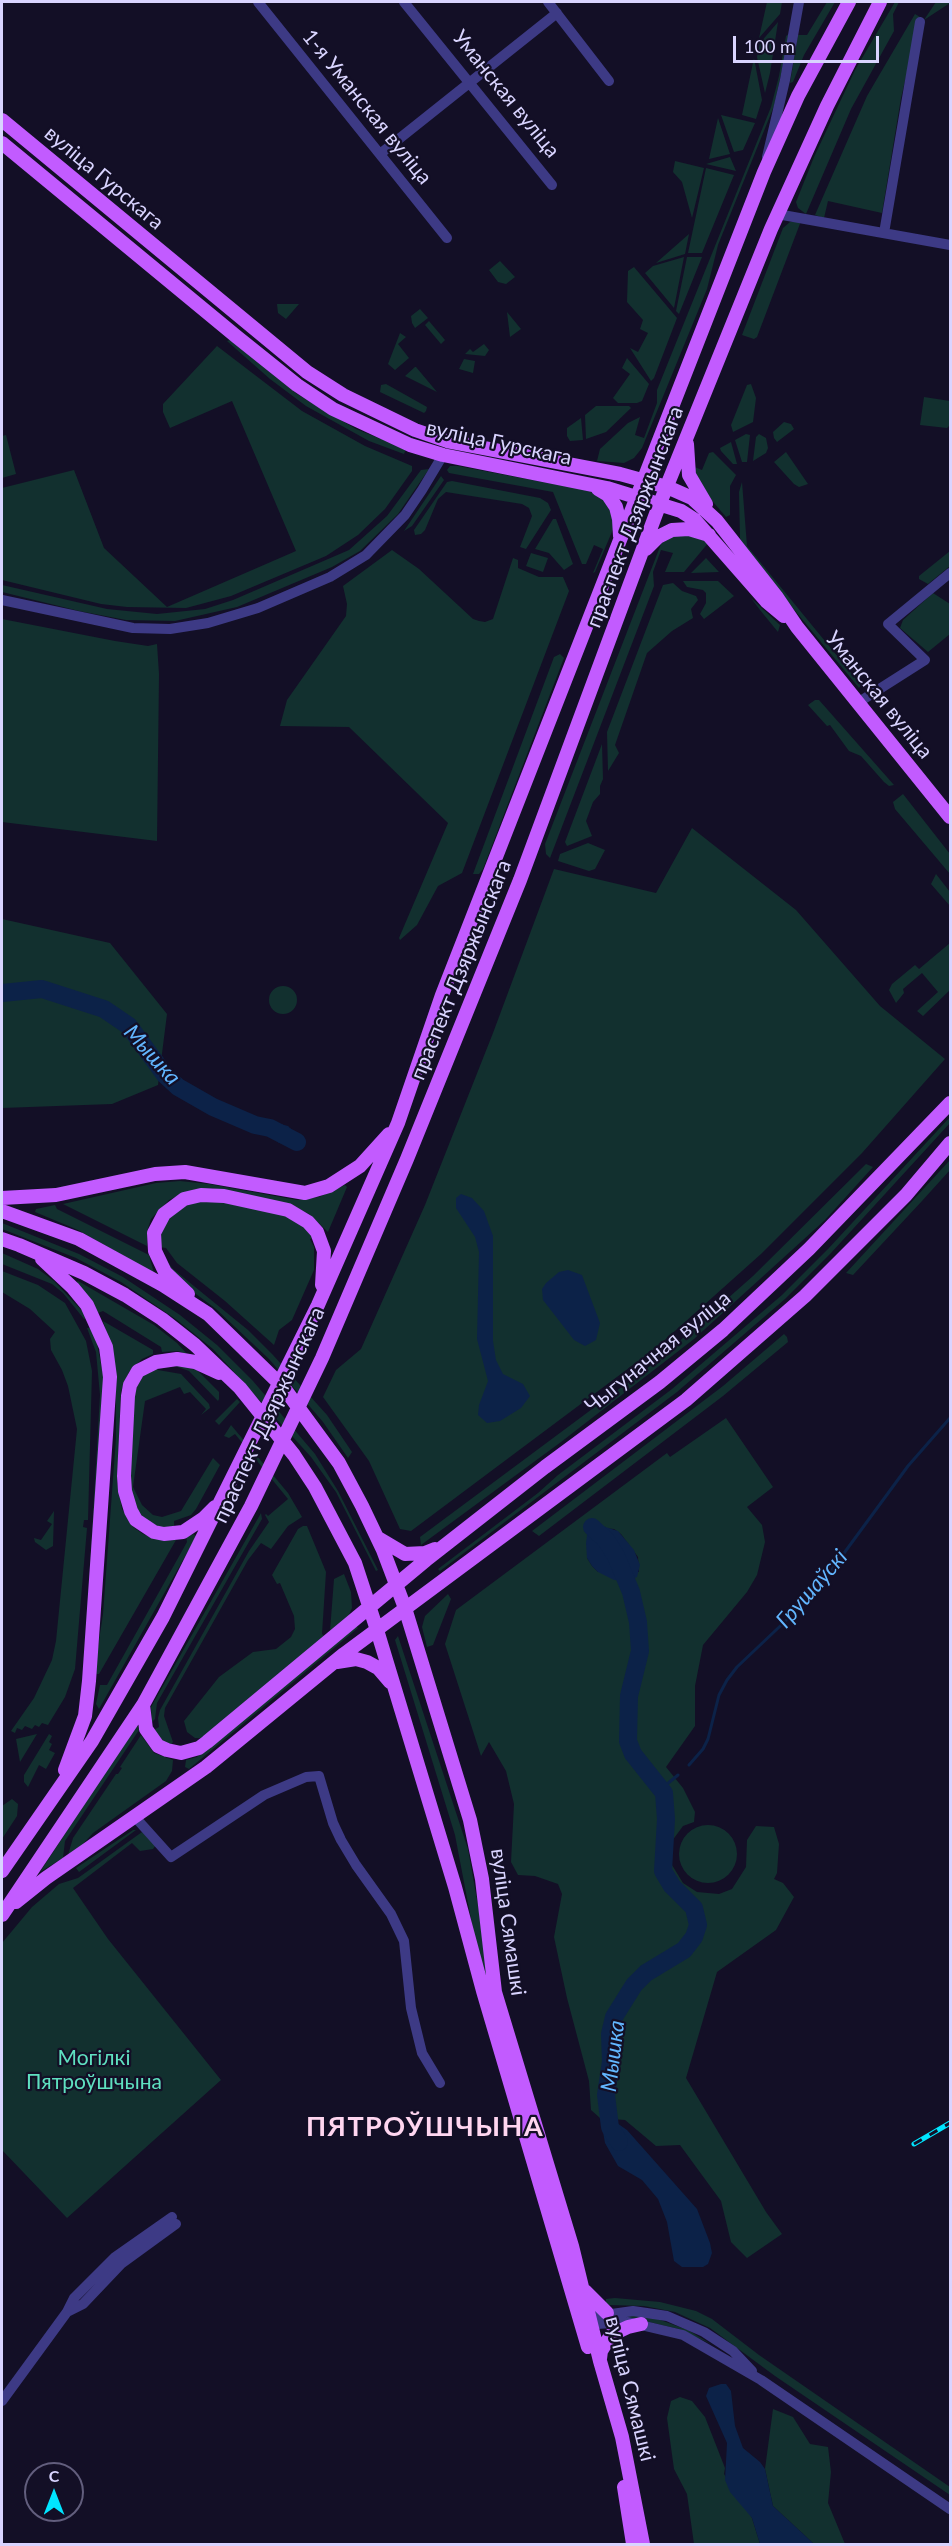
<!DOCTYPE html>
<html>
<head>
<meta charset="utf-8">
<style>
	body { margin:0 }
	#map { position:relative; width:952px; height:2546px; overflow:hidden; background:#130f26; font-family:Lato,sans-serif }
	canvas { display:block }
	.frame { position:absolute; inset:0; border:3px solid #d9d4ff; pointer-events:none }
	.north { position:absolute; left:24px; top:2462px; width:60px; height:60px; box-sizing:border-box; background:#130f26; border:2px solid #625e7d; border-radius:50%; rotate:0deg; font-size:16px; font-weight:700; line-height:24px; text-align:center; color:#d9d4ff }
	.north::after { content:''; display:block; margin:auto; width:21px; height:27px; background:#00e5ff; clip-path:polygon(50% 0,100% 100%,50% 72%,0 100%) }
	.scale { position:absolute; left:733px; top:36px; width:146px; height:27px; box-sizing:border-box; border:3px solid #d9d4ff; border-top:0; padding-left:8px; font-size:18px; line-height:21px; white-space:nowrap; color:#d9d4ff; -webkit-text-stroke:4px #130f26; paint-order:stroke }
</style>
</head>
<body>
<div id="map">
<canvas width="952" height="2546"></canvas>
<div class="frame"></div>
<div class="north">С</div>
<div class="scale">100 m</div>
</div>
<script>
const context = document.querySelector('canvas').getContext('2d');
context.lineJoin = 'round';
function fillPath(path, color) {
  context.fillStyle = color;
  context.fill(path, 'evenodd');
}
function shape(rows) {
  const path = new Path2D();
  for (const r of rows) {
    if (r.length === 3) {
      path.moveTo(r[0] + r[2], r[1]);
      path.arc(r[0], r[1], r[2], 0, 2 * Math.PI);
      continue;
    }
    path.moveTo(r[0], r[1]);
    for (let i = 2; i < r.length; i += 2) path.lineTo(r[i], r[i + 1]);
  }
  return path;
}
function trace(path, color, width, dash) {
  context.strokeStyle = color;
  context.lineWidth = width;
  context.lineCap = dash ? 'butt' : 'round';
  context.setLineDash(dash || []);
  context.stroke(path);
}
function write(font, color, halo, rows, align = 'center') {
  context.font = font + ' Lato,sans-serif';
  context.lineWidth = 4.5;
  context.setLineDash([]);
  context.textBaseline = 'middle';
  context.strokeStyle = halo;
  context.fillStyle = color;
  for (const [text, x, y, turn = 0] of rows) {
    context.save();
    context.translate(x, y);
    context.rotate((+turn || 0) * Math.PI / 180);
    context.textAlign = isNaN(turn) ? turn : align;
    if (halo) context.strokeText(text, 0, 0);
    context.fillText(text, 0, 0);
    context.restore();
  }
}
fillPath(shape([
	[767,2,782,2,780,14,759,38],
	[827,2,835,2,804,55,793,82,790,83,798,35,807,35],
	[895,2,899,2,893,14,894,31,851,109,806,214,798,208,796,202,814,157,855,70],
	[936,2,950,3,924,20],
	[915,14,920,17,901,98,882,213,828,201,824,218,815,215,867,96],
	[778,22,770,73,765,93,757,57,760,43],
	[790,33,774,106,718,245,707,289,642,448,634,458,624,463,597,461,600,449,628,423,640,417,635,435,644,438,657,403,657,390,771,107,779,76,786,36],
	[754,58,762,100,756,119,742,115],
	[721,115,755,123,743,150,734,152],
	[718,118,730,154,709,159],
	[730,157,736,171,706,164],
	[675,161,704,168,692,218,682,182,673,172],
	[706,168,734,175,702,253,688,253],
	[801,221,757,337,754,339,742,335,783,228,790,222],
	[689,234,685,254,656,263],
	[684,257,674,308,645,273,653,266],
	[687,257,702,257,679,314,676,311],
	[500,261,515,277,506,284,498,282,489,270],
	[634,267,677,318,654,378,651,381,630,348,638,352,648,333,640,329,643,320,627,302,628,271],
	[277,304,299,304,286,319,278,313],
	[420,309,428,318,415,328,412,323,411,316],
	[507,312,521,329,510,337],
	[429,321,445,340,441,344,425,325],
	[400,333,406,337,398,344,409,358,395,370,388,364],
	[230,340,297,394,356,429,406,449,404,454,369,441,306,406,270,379,227,341],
	[484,344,489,350,485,356,465,354,470,349,473,352],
	[217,346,302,411,365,446,412,466,412,471,385,509,358,535,326,556,231,596,186,608,127,607,101,604,2,580,2,488,74,470,104,548,167,607,296,551,232,401,170,428,163,412,163,404],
	[627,358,649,384,642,401,637,403,618,403,613,398,630,374,622,368],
	[464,359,475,361,473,373,459,369],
	[415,367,416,367,437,392,405,376],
	[386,384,427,407,426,411,424,413,380,392,381,385],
	[751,384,756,398,753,422,733,432,731,425,747,385],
	[924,397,950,401,950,425,947,428,920,425],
	[596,406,629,406,631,408,606,432,586,439,585,415],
	[581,418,583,440,570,441,567,436,567,428],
	[784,422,791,424,794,429,777,442,774,438,773,432],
	[746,434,750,435,747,462,742,462,735,440],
	[759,434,766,438,768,448,766,453,753,461,756,437],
	[6,435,16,474,2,478,2,436],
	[731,442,737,464,733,464,721,451,720,448],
	[713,452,736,475,730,486,730,515,726,517,696,482,692,466,702,470,709,453],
	[786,452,808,484,799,487,794,484,774,462],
	[450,466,458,466,590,491,609,502,614,527,595,572,593,573,603,549,594,545,586,564,582,564,553,492,449,473,447,470],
	[429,469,398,514,360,551,332,567,237,607,175,621,126,620,79,611,2,592,2,585,107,609,157,614,205,609,233,600,349,550,387,516,421,470],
	[441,476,444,480,412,526,404,531],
	[452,481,540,498,548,503,551,510,526,549,520,547,532,516,529,508,522,504,446,492,438,499,425,530,421,534,415,535,414,530,447,482],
	[742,482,747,546,861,685,859,688,744,549,740,538,739,492],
	[553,519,556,519,573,564,564,570,549,553,535,549],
	[679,532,709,542,684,572,665,572,673,553,661,550,653,572,654,586,550,858,546,854,545,844,661,544,667,537],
	[392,550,419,569,473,619,479,621,485,622,493,619,513,558,518,560,518,568,539,577,563,577,569,591,462,873,438,886,417,925,400,940,399,938,448,823,349,727,280,726,287,700,346,616,347,604,343,586],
	[950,551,950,566,928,584,919,579,919,576],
	[531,553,548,558,543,572,526,566],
	[706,558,719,572,691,573],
	[683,581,718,581,734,596,704,619,700,614,706,603,706,593,703,590,687,587],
	[673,583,682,591,696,596,698,600,691,609,693,618,672,631,647,653,615,745,619,753,608,771,607,732,663,585],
	[933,593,950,604,950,634,928,652,900,628,903,620],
	[751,598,780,625,778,632,760,610],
	[2,619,115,641,148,646,157,644,159,674,157,841,2,822],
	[560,654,564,658,483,869,479,874,473,874,554,657],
	[815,700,819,700,894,785,889,786,884,782,861,756,849,751,830,725,827,726,808,705],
	[602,744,603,779,600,786,600,794,593,802,586,821,592,836,567,846,565,842],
	[903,794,950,854,950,874,895,809,893,802],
	[692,828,796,910,880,1006,945,1059,862,1153,761,1254,657,1347,411,1531,400,1529,369,1461,323,1397,336,1370,361,1349,425,1205,493,1033,554,869,656,893],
	[588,843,605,850,595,869,589,871,558,861,560,854],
	[936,874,950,892,950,906,931,884],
	[2,919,110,943,167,1014,158,1085,112,1104,2,1108],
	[950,943,950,990,923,1016,917,1011,938,992,922,973,903,989,904,993,896,1003,889,990,892,984,915,965,919,969],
	[283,1000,14],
	[950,1117,950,1123,831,1253,785,1299,677,1392,440,1571,438,1569,538,1493,558,1475,672,1389,782,1295,828,1249],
	[950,1160,950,1170,922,1201,853,1275,846,1273],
	[866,1164,873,1167,825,1220,694,1339,561,1442,421,1545,420,1537,658,1360,753,1276],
	[180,1181,209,1184,297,1200,319,1197,345,1185,347,1187,328,1232,309,1214,291,1205,212,1188,186,1192,169,1200,151,1219,147,1231,147,1246,63,1204,156,1183],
	[217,1200,287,1216,307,1227,313,1238,310,1239,314,1247,314,1270,292,1320,279,1330,274,1345,225,1301,177,1263,166,1248,159,1247,161,1227,165,1220,192,1202],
	[55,1205,57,1209,149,1255,154,1273,78,1230,35,1212,36,1209],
	[2,1223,79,1254,123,1277,180,1315,217,1345,253,1381,315,1454,338,1491,378,1570,376,1571,336,1492,311,1457,213,1349,177,1320,121,1282,76,1258,2,1229],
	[2,1253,38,1269,54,1281,88,1317,84,1319,63,1293,52,1284,2,1264],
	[161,1254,173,1269,248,1330,273,1355,327,1415,352,1452,348,1458,323,1422,269,1359,216,1309,176,1279],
	[2,1271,38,1285,65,1303,86,1341,92,1371,88,1520,84,1520,83,1527,87,1528,75,1669,65,1697,48,1725,42,1723,39,1727,35,1725,32,1729,25,1726,22,1730,17,1728,15,1733,11,1731,34,1698,52,1660,56,1641,77,1429,68,1386,62,1370,51,1350,50,1339,55,1332,30,1309,2,1292],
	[78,1281,154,1325,177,1343,188,1355,178,1351,162,1352,161,1347,103,1311,98,1313,94,1304,74,1284],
	[103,1321,153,1350,153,1354,142,1359,129,1372,121,1391,117,1482,122,1509,133,1527,143,1534,153,1538,176,1540,99,1674,94,1674,103,1614,116,1438,116,1382,111,1345],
	[87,1328,91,1328,96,1339,104,1379,84,1672,100,1395,96,1352],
	[784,1334,787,1337,788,1342,723,1396,539,1536,532,1531,723,1386],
	[172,1365,186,1366,198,1371,219,1392,219,1399,218,1401,189,1371],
	[156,1367,158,1370,181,1374,209,1404,210,1408,201,1415,206,1409,190,1392,184,1394,180,1387,145,1401,133,1487,142,1505,153,1515,162,1517,181,1511,213,1458,220,1465,196,1509,191,1515,174,1521,174,1526,167,1528,159,1527,141,1517,129,1493,131,1401,141,1375],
	[237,1399,240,1402,219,1425,215,1421],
	[726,1418,773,1487,747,1507,762,1525,765,1542,757,1575,747,1592,703,1645,695,1686,695,1726,666,1767,683,1788,695,1812,694,1822,683,1826,672,1841,672,1865,683,1883,697,1892,719,1894,732,1889,746,1867,747,1840,756,1826,774,1827,779,1844,777,1873,774,1879,783,1883,794,1897,776,1930,717,1972,686,2078,766,2212,782,2234,747,2258,731,2242,721,2201,680,2145,656,2146,625,2120,600,2118,591,2110,589,2081,567,1998,554,1937,562,1894,558,1884,535,1876,518,1875,511,1862,514,1804,506,1771,489,1742,481,1756,445,1644,456,1610,667,1453,670,1457],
	[596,1524,602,1528,614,1529,621,1534,638,1557,639,1572,598,1572,592,1566,587,1558],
	[231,1425,288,1493,302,1517,288,1526,271,1549,261,1543,248,1560,165,1708,164,1716,173,1742,169,1747,152,1731,159,1727,158,1718,160,1710,249,1551,269,1522,265,1515,266,1514,268,1516,288,1499,235,1434,229,1438,224,1436],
	[54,1511,53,1546,46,1550,35,1542,34,1538,41,1540,52,1524,47,1521],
	[261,1513,262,1519,157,1703,155,1719,152,1722,151,1707],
	[303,1526,307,1526,326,1572,322,1634,325,1637,202,1738,195,1738,187,1732,184,1721,219,1677,253,1652,276,1649,291,1637,295,1629,294,1616,280,1583,277,1584,272,1575,298,1529],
	[194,1534,196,1537,99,1709,96,1704,100,1685,107,1685,187,1542,186,1536],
	[344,1574,351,1592,352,1608,348,1617,330,1631,334,1579],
	[448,1594,451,1599,433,1645,427,1647,422,1627,425,1616],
	[356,1626,358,1628,189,1769,185,1767,186,1760,197,1757],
	[398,1636,468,1849,479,1911,488,1983,487,1984,476,1945,455,1835,395,1640],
	[137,1724,139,1730,65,1841,63,1858,40,1872],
	[37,1734,20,1762,16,1739],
	[49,1734,52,1736,49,1742,52,1744,49,1750,55,1753,46,1769,39,1765,28,1787,24,1782,24,1775],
	[141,1735,154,1753,173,1760,172,1771,166,1781,93,1833,81,1846,68,1855,73,1838,116,1774,118,1774,122,1768,120,1767],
	[12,1799,18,1804,17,1816,2,1839,2,1806],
	[708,1854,29],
	[133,1830,136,1830,79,1872,76,1868],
	[142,1832,156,1845,153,1849,140,1851,132,1843,73,1888,108,1939,221,2080,67,2218,2,2150,2,1943,32,1907,59,1884,78,1878],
	[615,2298,660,2302,696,2311,712,2319,759,2355,950,2487,950,2495,775,2376,710,2328,675,2312,644,2306,609,2305,606,2303,606,2299],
	[622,2315,652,2317,688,2330,711,2344,679,2329,632,2318,622,2317],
	[680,2397,692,2401,705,2417,725,2468,724,2474,752,2518,760,2544,694,2544,687,2494,674,2469,667,2418,671,2401],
	[773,2409,793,2417,810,2444,828,2447,831,2472,828,2503,845,2544,814,2544,773,2506,765,2469]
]), '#12302f');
fillPath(shape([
	[257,1123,276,1123,288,1126,299,1137,296,1145,279,1143,271,1135,257,1130,254,1126],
	[461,1194,472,1198,484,1211,493,1236,493,1341,496,1360,503,1374,523,1384,530,1396,521,1408,500,1421,487,1423,478,1415,479,1405,488,1381,477,1339,479,1252,475,1237,456,1208,456,1198],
	[568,1270,582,1275,600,1323,596,1340,585,1346,574,1340,543,1300,542,1289,546,1283,559,1272],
	[596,1524,618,1531,634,1550,640,1565,637,1577,628,1581,614,1580,598,1572,592,1566,587,1558,586,1543,587,1535],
	[609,2121,614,2121,627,2130,697,2209,710,2243,712,2253,708,2264,703,2267,682,2267,674,2261,667,2222,658,2199,642,2180,618,2166,605,2143,602,2126],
	[721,2384,726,2384,731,2391,735,2426,743,2448,760,2462,765,2469,773,2506,814,2544,760,2544,752,2518,730,2492,725,2480,727,2443,706,2396,709,2388]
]), '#0c2248');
trace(shape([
	[689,1765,703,1749,708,1739,719,1695,727,1680,737,1667,814,1594,908,1466,950,1418],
	[661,1789,678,1775]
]), '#0c2248', 3);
trace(shape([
	[2,993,42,989,104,1009,129,1026,165,1075,178,1087,213,1107,255,1125,270,1128,297,1142],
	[592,1527,606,1540,616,1556,631,1592,638,1622,640,1651,629,1696,628,1741,633,1754,664,1793,666,1819,663,1871,672,1886,694,1908,698,1925,694,1937,684,1950,646,1973,634,1985,614,2017,610,2034,611,2061,606,2095,610,2127,619,2142]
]), '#0c2248', 18);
trace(shape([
	[258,2,447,238],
	[404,2,552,185],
	[548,2,609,81],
	[380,154,557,13],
	[767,157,785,80,799,2],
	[777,214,950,245],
	[884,233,920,22],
	[2,600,133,628,170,629,208,623,258,608,330,577,366,555,405,515,422,490,443,455],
	[859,702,925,660,888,624,950,573],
	[135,1817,171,1857,264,1795,306,1777,319,1776,333,1823,341,1840,356,1865,391,1914,404,1941,411,2008,422,2053,440,2083],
	[67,2312,83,2304,121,2264,176,2224],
	[583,2318,633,2311,667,2316,704,2332,733,2351,752,2371],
	[585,2320,597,2324,628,2322,683,2335,761,2380,950,2509],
	[2,2401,67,2312,74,2298,115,2257,172,2217]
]), '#3d3a85', 10);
trace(shape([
	[2,120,307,372,343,395,415,430,447,441,620,474,667,487,692,498,717,521,776,596,797,627,950,817],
	[2,143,237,337,297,385,333,409,410,445,443,455,607,488,681,511,695,520,766,601,784,616],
	[687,444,689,475,706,504],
	[598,489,608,495,616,507,619,519,620,536],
	[646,549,658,537,672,530,689,529,709,535],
	[2,1198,56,1195,155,1174,185,1172,305,1193,329,1186,360,1166,389,1134],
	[2,1211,79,1239,163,1285,208,1314,284,1388,339,1463,362,1506,383,1550,405,1608,470,1820,482,1879,495,1992,572,2246,600,2361,622,2437,643,2544],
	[2,1239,19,1245,84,1273,125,1295,162,1319,195,1345,240,1388,294,1455,315,1487,355,1563,377,1630,455,1887,483,1991,588,2347],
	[42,1259,73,1288,87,1305,106,1347,110,1377,89,1681,85,1716,65,1770],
	[188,1294,165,1272,155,1251,154,1233,164,1214,184,1199,201,1195,224,1196,288,1210,308,1222,317,1232,324,1251,322,1285],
	[215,1507,204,1518,183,1532,164,1534,154,1532,136,1520,131,1511,125,1491,124,1476,128,1396,130,1385,138,1371,156,1362,177,1359,195,1362,219,1373],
	[378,1538,405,1554,425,1553,435,1549],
	[337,1662,356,1659,367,1662,378,1668,390,1682],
	[143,1705,146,1729,158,1746,167,1750,181,1753,199,1748,207,1742,426,1560,545,1467,660,1382,723,1330,809,1249,950,1103],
	[2,1871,92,1741,163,1617,318,1305,398,1123,442,995,764,172,798,96,849,2],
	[16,1902,46,1878,206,1767,344,1654,686,1400,805,1296,906,1195,950,1143],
	[2,1915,143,1705,251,1506,322,1358,407,1159,520,880,660,503,771,229,827,106,880,2],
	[585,2291,607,2313],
	[600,2359,601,2351,611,2335,628,2327,641,2324],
	[624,2487,633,2544]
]), '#c25bff', 14);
const rail = shape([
	[914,2144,950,2123]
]);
trace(rail, '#00e5ff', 5);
trace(rail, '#130f26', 3, [9]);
write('21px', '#d9d4ff', '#130f26', [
	["Уманская вуліца",506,94,51],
	["1-я Уманская вуліца",367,107,51],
	["вуліца Гурскага",104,178,40],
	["вуліца Гурскага",499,443,12],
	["праспект Дзяржынскага",635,517,-69],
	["Уманская вуліца",879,695,51],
	["праспект Дзяржынскага",461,970,-68],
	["Чыгуначная вуліца",658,1352,-39],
	["праспект Дзяржынскага",269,1415,-65],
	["вуліца Сямашкі",508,1922,82],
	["вуліца Сямашкі",630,2389,76]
]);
write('21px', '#5fe0c0', '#130f26', [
	["Могілкі",94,2058],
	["Пятроўшчына",94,2082]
]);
write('italic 22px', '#62b6ff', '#130f26', [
	["Мышка",152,1055,48],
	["Грушаўскі",812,1589,-49],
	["Мышка",613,2056,-83]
]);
context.letterSpacing = '1.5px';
write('bold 27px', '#ffd6f0', '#130f26', [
	["ПЯТРОЎШЧЫНА",425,2127]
]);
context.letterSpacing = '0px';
</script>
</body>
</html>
